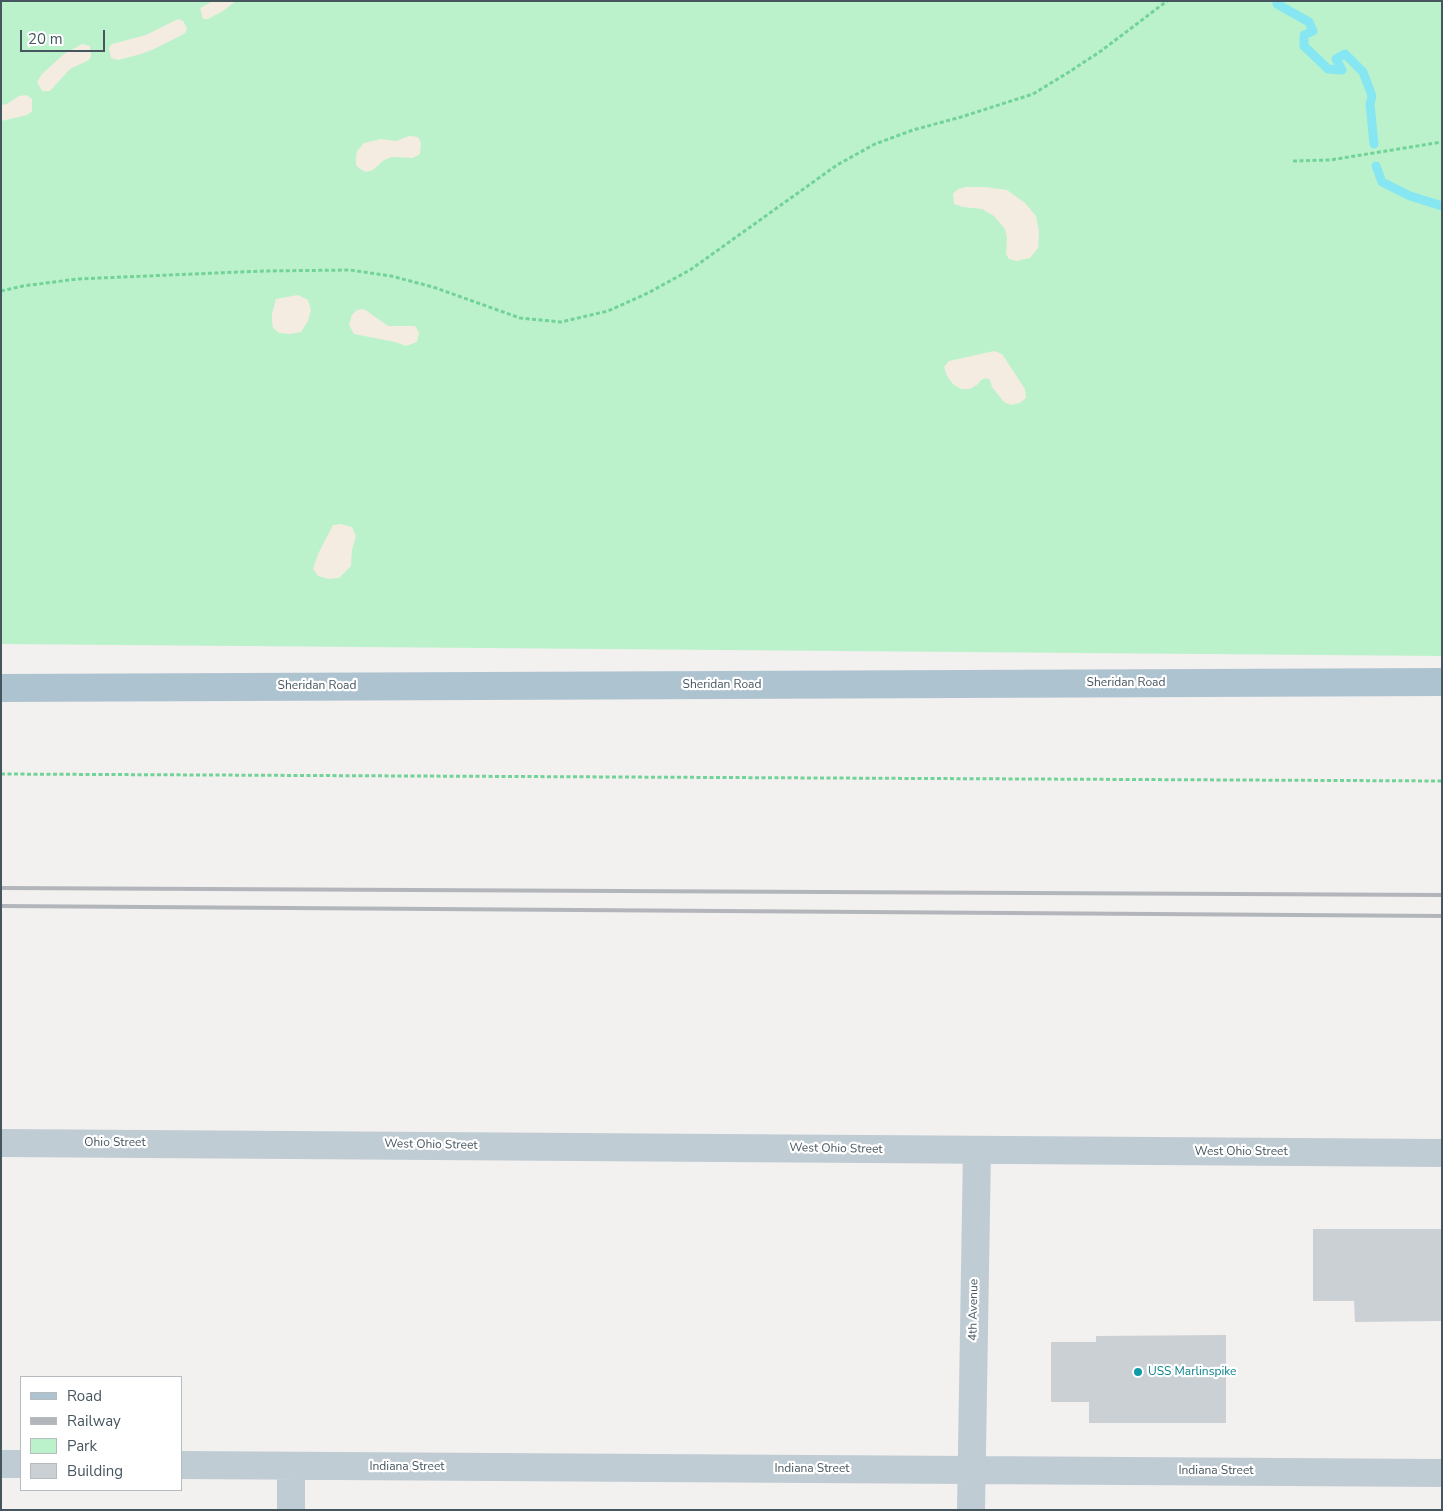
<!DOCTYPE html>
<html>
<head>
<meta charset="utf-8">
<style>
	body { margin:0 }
	#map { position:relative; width:1443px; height:1511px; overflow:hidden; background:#f3f0f0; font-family:"Nunito Sans",sans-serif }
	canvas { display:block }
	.frame { position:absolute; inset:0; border:2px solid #46565f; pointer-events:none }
	.legend { position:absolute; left:20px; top:1376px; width:162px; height:115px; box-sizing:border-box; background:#fff; border:1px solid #b5bbbf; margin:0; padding:6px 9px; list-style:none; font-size:15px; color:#46565f }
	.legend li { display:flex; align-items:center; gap:10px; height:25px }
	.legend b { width:25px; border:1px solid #b5bbbf }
	.scale { position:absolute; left:20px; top:30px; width:85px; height:22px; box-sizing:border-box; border:2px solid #46565f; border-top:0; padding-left:6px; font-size:15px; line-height:18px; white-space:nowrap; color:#46565f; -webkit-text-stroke:4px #fff; paint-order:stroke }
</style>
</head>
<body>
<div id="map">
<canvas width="1443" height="1511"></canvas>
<div class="frame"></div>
<ul class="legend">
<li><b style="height:6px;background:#aec3d0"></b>Road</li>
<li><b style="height:6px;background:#b2b6bb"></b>Railway</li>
<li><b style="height:14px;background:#bcf2cb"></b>Park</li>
<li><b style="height:14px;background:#cbd0d5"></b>Building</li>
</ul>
<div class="scale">20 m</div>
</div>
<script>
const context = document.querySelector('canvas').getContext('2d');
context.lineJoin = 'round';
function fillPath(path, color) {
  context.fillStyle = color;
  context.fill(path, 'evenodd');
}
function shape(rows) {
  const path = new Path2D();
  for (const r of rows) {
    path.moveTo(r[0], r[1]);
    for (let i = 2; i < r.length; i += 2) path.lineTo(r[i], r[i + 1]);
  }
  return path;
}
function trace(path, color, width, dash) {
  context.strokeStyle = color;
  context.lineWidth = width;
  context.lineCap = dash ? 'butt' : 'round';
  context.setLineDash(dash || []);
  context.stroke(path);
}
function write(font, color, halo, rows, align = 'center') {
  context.font = font + ' "Nunito Sans",sans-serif';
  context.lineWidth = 4.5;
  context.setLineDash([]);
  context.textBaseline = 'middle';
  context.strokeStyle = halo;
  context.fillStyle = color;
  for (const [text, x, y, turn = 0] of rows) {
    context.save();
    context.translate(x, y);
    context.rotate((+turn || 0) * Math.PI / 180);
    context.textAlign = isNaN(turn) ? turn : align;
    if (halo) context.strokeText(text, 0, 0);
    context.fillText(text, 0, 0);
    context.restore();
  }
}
fillPath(shape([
	[1,1,1442,1,1442,656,1,644]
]), '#bcf2cb');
fillPath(shape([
	[213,1,236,1,223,11,208,19,203,19,200,8],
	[178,19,183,21,187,28,186,32,182,35,154,49,141,54,118,60,111,58,109,48,112,44,146,35],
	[82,44,90,46,91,56,89,60,70,69,50,91,42,91,37,82,42,74,64,54],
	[27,95,32,99,32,111,27,115,1,121,1,105,7,104,19,96],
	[409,136,418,137,421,143,420,154,413,158,392,157,384,160,373,170,366,172,360,169,356,165,356,157,357,151,364,143,381,139,396,141],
	[966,187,985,187,1007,190,1025,203,1036,216,1039,232,1038,248,1030,258,1016,261,1009,259,1006,254,1007,238,1005,229,994,216,982,209,963,207,954,204,953,194,958,189],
	[298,295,308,300,311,310,308,321,301,332,291,334,279,333,273,328,272,321,272,314,276,299],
	[364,309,388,326,415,326,419,333,417,342,406,346,395,342,354,334,349,325,352,315,357,310],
	[994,351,1002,354,1025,389,1026,398,1020,403,1011,405,1004,402,992,387,990,380,986,378,981,380,978,384,970,389,961,389,953,384,947,376,944,367,949,361],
	[340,524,352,527,356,536,352,550,351,566,339,578,329,579,318,576,313,569,318,554,333,525]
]), '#f4ece0');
trace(shape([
	[1277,1,1277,4,1309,22,1313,31,1304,35,1304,46,1328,69,1342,70,1336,59,1345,54,1363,72,1372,96,1370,104,1374,144],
	[1376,166,1382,182,1410,196,1442,206]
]), '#86e7f2', 9);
fillPath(shape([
	[1313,1229,1442,1229,1442,1321,1355,1322,1354,1301,1313,1301],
	[1226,1335,1226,1423,1089,1423,1089,1402,1051,1402,1051,1342,1096,1342,1096,1336]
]), '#cbd0d5');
trace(shape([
	[1293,161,1330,160,1442,142],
	[1,291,23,286,77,279,263,271,350,270,391,276,433,287,520,318,561,322,608,311,648,293,690,270,837,165,875,144,913,130,961,117,1033,94,1069,72,1101,51,1167,1],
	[1,774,1442,781]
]), '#71d398', 3, [4, 2.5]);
trace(shape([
	[1,1143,1442,1153],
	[1,1464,21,1464],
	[181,1465,1442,1473],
	[291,1466,291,1510],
	[971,1510,977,1150]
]), '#c0ccd3', 28);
trace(shape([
	[1,688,1442,682]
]), '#aec3d0', 28);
trace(shape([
	[1,888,1442,895],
	[1,906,1442,916]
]), '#b2b6bb', 4);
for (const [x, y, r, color] of [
	[1138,1372,5,"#0f9aa8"]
]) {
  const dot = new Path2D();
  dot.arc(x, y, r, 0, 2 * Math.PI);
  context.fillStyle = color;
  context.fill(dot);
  trace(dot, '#fff', 2);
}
write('12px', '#46565f', '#fff', [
	["Sheridan Road",1126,683],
	["Sheridan Road",722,685],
	["Sheridan Road",317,686],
	["Ohio Street",115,1143],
	["West Ohio Street",431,1145,1],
	["West Ohio Street",836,1149,1],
	["West Ohio Street",1241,1152],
	["4th Avenue",974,1310,-89],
	["Indiana Street",407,1467],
	["Indiana Street",812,1469],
	["Indiana Street",1216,1471]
]);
write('12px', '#0d838f', '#fff', [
	["USS Marlinspike",1148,1372]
], 'left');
</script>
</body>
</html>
